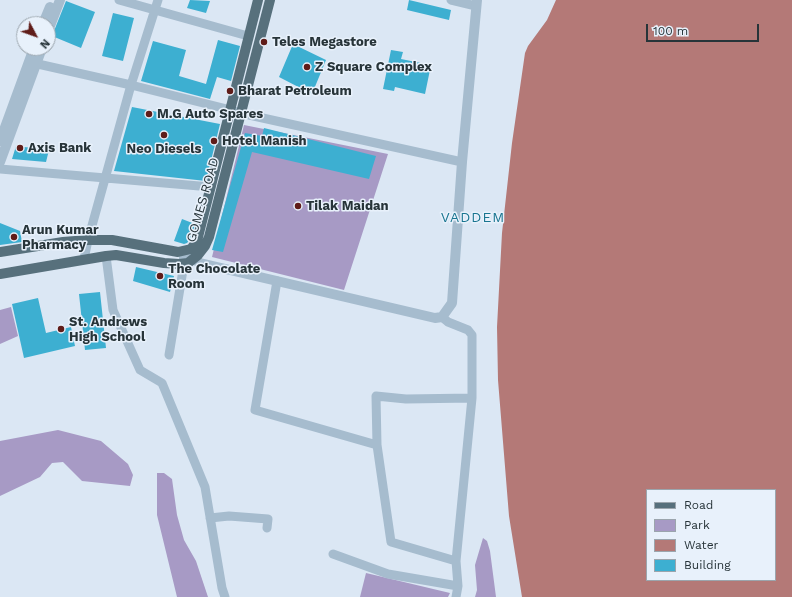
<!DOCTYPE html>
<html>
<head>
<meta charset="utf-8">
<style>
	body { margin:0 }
	#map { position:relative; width:792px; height:597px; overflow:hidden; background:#dbe7f4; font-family:"Work Sans",sans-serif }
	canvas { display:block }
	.legend { position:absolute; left:646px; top:489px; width:130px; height:92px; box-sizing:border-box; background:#e8f1fb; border:1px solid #9ba5ad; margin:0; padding:5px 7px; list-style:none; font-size:12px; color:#273439 }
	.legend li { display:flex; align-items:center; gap:8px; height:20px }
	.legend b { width:20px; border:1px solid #9ba5ad }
	.north { position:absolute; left:16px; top:16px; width:40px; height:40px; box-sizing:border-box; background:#e8f1fb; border:1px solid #9ba5ad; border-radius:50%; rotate:131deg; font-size:11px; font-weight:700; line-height:16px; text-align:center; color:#273439 }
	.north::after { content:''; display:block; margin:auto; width:14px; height:18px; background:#5f1c19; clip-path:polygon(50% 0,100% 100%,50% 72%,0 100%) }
	.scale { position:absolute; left:646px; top:24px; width:113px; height:18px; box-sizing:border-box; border:2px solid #273439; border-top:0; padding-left:5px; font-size:12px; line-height:14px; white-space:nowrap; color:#273439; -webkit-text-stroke:3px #e8f1fb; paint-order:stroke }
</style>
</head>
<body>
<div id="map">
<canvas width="792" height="597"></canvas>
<ul class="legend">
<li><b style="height:5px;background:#57707c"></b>Road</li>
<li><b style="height:11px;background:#a79ac5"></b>Park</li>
<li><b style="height:11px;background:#b47977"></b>Water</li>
<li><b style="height:11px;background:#3dafd1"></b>Building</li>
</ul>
<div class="north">N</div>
<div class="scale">100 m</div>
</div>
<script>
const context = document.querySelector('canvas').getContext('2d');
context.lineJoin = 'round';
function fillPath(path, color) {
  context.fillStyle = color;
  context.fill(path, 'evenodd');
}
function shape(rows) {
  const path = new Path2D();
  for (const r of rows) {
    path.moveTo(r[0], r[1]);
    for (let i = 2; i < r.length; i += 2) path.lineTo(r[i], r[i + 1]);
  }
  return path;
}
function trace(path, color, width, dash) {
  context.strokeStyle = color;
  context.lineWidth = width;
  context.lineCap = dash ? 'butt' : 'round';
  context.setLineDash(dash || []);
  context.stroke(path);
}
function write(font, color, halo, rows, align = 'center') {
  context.font = font + ' "Work Sans",sans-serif';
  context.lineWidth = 3;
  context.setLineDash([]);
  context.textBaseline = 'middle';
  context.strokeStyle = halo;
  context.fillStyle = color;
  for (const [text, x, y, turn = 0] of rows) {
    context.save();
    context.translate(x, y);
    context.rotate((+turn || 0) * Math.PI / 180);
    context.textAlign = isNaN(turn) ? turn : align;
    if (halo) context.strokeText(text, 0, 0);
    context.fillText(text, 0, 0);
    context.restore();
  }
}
fillPath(shape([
	[244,125,388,154,344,290,212,257],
	[11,307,18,336,0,344,0,310],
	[58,430,101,441,128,464,133,475,130,486,82,481,63,462,52,463,40,477,0,496,0,441],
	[157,473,164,473,172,479,177,515,184,540,196,561,208,597,177,597,157,515],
	[483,538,487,541,490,551,496,597,475,597,477,590,475,565],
	[366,573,450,593,448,597,360,597]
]), '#a79ac5');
fillPath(shape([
	[556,0,792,0,792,597,522,597,509,516,498,380,497,327,502,233,512,143,525,53,528,46,547,20],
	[647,490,775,490,775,580,647,580]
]), '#b47977');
fillPath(shape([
	[190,0,210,1,206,13,187,8],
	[409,0,451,10,449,20,407,10],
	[66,1,95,12,81,48,52,36],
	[113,13,134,18,123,61,102,56],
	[218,40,240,46,231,81,217,77,210,99,141,81,153,41,186,50,179,76,206,84],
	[293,44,326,60,312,94,279,77],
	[391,50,403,52,401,59,431,65,425,94,395,87,394,91,383,89],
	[132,107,220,124,206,181,114,171],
	[264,128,376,156,369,179,252,152,223,252,212,250,245,133,262,136],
	[16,146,49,150,46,162,12,159],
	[182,219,195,224,191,238,187,243,184,244,174,241],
	[0,223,20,231,22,242,0,245],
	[136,267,174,276,170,292,133,281],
	[100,292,106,348,85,350,79,294],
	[38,298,46,333,71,327,75,346,24,358,12,304]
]), '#3dafd1');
trace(shape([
	[119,0,248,36],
	[451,0,476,6],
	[29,62,131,85,231,110,240,113,462,162],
	[0,169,211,187],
	[106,256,113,310,140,370,162,383,205,487,222,588,225,597],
	[84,259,88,240,131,85,158,0],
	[277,281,255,410,377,445,391,542,456,561],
	[442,317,448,322,468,330,472,335,472,398,456,561,458,586,456,597],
	[169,355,184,264,183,252],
	[377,445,376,396,406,399,472,398],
	[210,518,229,516,268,519,267,528],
	[333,554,388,574,458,586]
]), '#a6bcce', 9);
trace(shape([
	[43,24,50,7],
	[48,31,60,0],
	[0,141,34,48],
	[0,162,42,48],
	[188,254,194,259,200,263,435,318,442,317,452,303,462,162,477,0]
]), '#a6bcce', 10);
trace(shape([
	[0,252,63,242,88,240,112,240,178,252,191,249,197,241,199,233,258,0],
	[0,274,106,256,116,255,164,263,179,264,188,263,198,255,205,246,209,237,270,0]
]), '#57707c', 10);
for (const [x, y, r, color] of [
	[264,42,4,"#5f1c19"],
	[307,67,4,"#5f1c19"],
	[230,91,4,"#5f1c19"],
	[149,114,4,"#5f1c19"],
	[164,135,4,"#5f1c19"],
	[214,141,4,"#5f1c19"],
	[20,148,4,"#5f1c19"],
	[298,206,4,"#5f1c19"],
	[14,237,4,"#5f1c19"],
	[160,276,4,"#5f1c19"],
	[61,329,4,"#5f1c19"]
]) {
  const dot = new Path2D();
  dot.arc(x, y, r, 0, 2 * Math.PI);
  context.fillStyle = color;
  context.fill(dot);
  trace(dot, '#e8f1fb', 1.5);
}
write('bold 13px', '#273439', '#e8f1fb', [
	["Teles Megastore",272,42],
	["Z Square Complex",315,67],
	["Bharat Petroleum",238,91],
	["M.G Auto Spares",157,114],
	["Hotel Manish",222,141],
	["Axis Bank",28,148],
	["Neo Diesels",164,149,"center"],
	["Tilak Maidan",306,206],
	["Arun Kumar",22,230],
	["Pharmacy",22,245],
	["The Chocolate",168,269],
	["Room",168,284],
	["St. Andrews",69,322],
	["High School",69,337]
], 'left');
write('13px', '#273439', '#e8f1fb', [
	["GOMES ROAD",203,200,-74]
]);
context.letterSpacing = '1px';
write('14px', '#197590', '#e8f1fb', [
	["VADDEM",473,218]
]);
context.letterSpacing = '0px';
</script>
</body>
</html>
